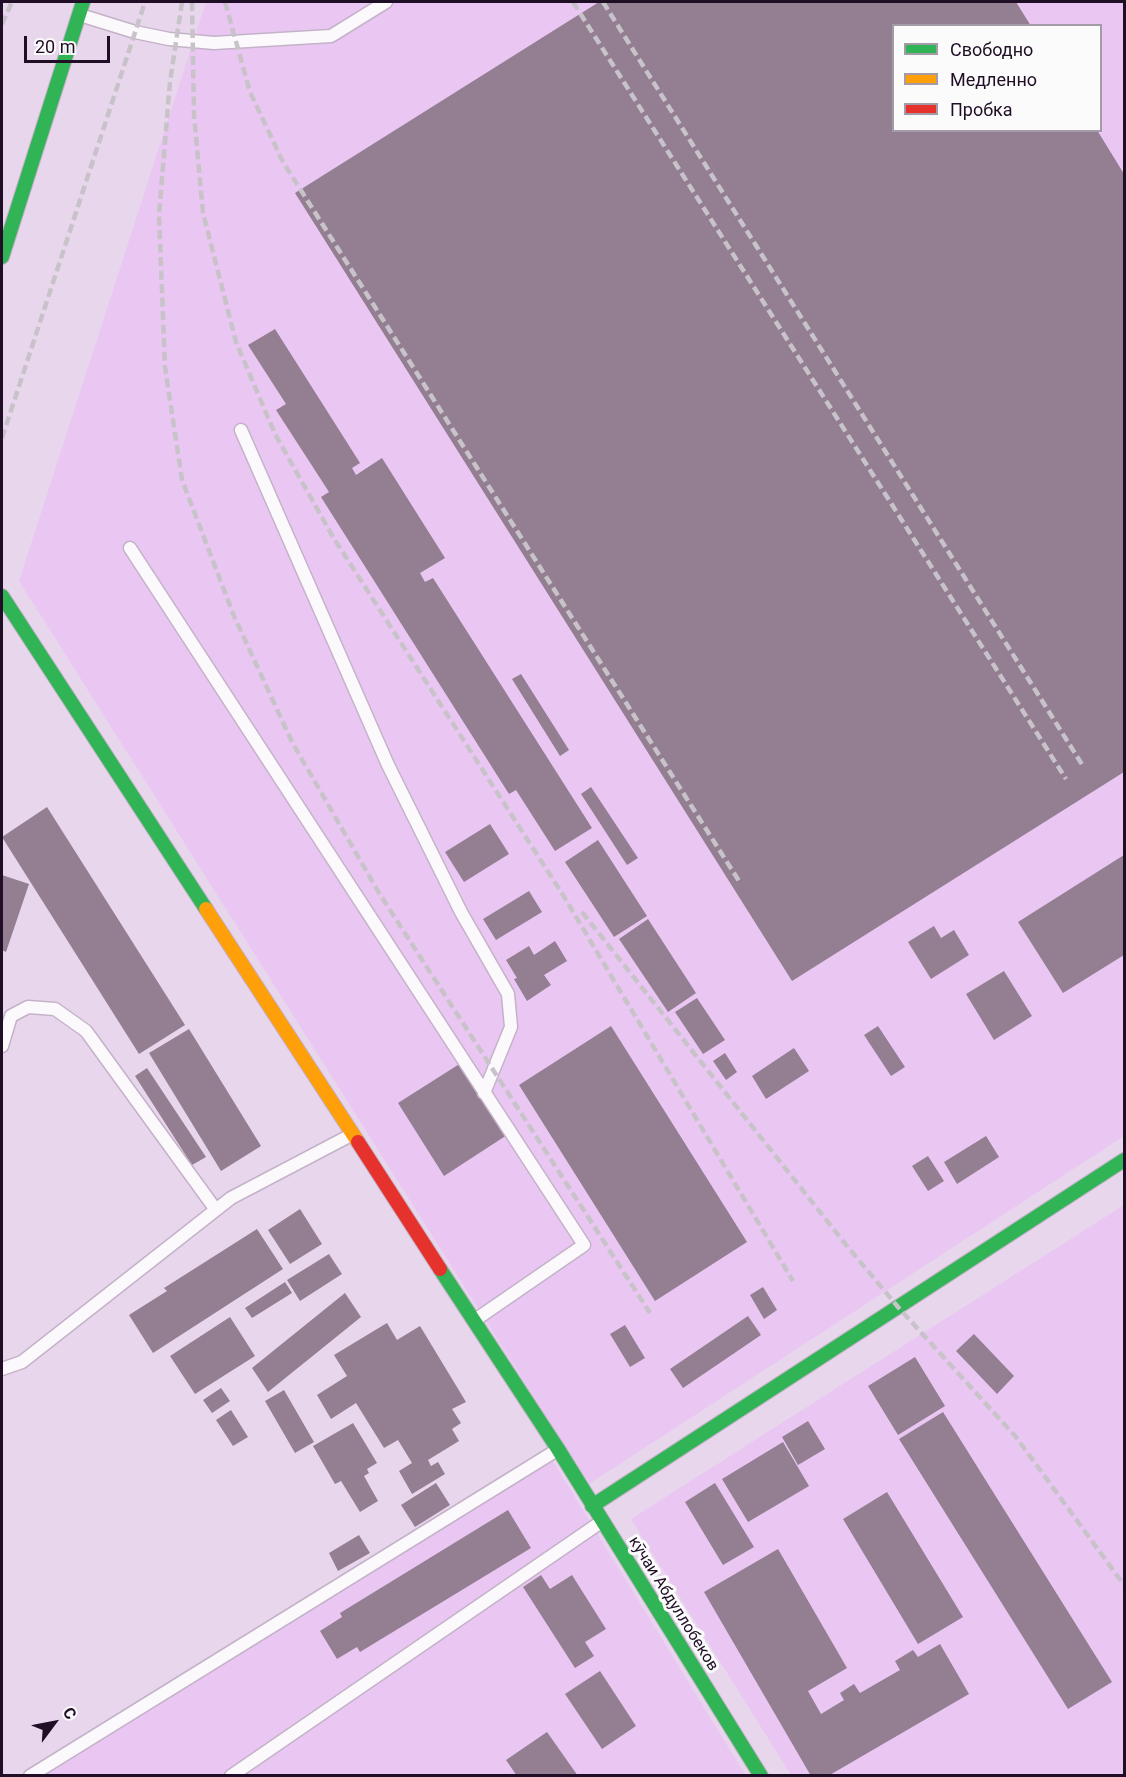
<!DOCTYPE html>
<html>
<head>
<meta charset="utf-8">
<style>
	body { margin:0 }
	#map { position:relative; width:1126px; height:1777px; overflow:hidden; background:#e8d6ed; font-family:Roboto,sans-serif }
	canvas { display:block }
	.frame { position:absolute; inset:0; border:3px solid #200d26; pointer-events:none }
	.legend { position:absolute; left:892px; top:24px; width:210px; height:108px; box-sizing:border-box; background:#fbfbfb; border:2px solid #a39ca6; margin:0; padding:8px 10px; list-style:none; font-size:18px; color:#200d26 }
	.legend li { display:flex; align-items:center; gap:12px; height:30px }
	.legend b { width:30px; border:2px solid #a39ca6 }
	.north { position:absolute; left:24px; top:1693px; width:60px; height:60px; -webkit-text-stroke:4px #fbfbfb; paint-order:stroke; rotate:58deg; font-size:16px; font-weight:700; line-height:24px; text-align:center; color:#200d26 }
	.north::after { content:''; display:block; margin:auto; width:21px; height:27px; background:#200d26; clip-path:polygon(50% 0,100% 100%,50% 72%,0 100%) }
	.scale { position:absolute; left:24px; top:36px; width:86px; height:27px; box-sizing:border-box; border:3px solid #200d26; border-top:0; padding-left:8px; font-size:18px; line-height:21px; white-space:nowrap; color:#200d26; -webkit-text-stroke:4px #fbfbfb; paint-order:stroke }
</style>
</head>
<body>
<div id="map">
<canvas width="1126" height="1777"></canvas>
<div class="frame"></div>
<ul class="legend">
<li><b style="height:8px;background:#30b455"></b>Свободно</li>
<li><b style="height:8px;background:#ff9f0a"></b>Медленно</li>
<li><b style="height:8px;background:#e5322d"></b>Пробка</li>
</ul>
<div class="north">С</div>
<div class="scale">20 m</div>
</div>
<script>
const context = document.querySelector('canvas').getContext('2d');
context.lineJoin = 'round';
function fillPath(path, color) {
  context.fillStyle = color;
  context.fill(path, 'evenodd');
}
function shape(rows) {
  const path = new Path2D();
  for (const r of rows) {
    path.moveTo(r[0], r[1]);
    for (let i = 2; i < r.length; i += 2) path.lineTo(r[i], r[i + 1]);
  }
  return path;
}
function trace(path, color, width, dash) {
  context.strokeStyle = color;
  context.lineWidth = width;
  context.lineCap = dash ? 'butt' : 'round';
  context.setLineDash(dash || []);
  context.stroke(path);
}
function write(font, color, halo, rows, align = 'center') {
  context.font = font + ' Roboto,sans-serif';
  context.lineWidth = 6;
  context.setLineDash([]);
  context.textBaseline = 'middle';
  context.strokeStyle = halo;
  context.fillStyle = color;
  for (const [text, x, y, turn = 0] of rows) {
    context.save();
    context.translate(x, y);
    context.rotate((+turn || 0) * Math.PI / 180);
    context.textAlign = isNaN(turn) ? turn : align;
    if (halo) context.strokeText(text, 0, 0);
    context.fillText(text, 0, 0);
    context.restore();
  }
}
fillPath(shape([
	[206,2,1124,2,1124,1136,589,1484,19,581],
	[894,26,1100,26,1100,130,894,130],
	[1124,1205,1124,1775,791,1775,631,1519],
	[551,1458,746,1776,34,1776]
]), '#e9c7f2');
fillPath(shape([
	[599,2,1016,2,1031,26,894,26,894,130,1097,130,1124,174,1124,772,792,981,295,193],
	[275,329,360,463,352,468,356,475,382,458,445,558,420,573,425,582,433,578,592,828,555,851,516,790,509,794,321,497,329,492,276,410,286,404,248,345],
	[521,674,569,750,560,756,512,679],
	[591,787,638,858,627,865,581,794],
	[47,807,185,1025,139,1054,2,837],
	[490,824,509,854,464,882,445,852],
	[598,840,647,916,614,937,565,862],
	[1124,855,1124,955,1063,993,1018,922],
	[2,875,29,884,6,952,2,950],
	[529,891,542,912,496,940,483,919],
	[648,919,696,993,668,1012,619,939],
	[934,926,941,938,954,930,969,955,931,979,908,942],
	[555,941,567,961,544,975,551,985,527,1001,514,979,517,978,506,960,529,946,534,955],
	[1004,971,1032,1016,994,1040,966,994],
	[697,998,725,1040,703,1054,675,1012],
	[611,1026,747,1242,655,1301,519,1085],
	[878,1026,905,1067,891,1076,864,1035],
	[189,1029,261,1146,221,1171,149,1053],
	[794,1048,809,1071,766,1099,752,1076],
	[725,1053,737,1072,726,1080,713,1061],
	[461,1063,507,1135,444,1176,398,1103],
	[147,1068,206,1157,192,1165,135,1076],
	[986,1136,999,1157,957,1184,944,1162],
	[928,1156,944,1181,928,1191,912,1166],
	[300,1209,322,1244,290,1264,268,1230],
	[257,1229,283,1269,153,1353,129,1315,167,1291,164,1288],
	[329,1254,342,1274,300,1301,287,1280],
	[285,1282,292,1293,252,1318,245,1308],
	[763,1287,777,1310,764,1319,750,1295],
	[345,1293,361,1317,268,1392,252,1368],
	[748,1316,761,1335,683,1388,670,1369],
	[230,1317,255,1356,195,1394,170,1356],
	[387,1323,397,1340,420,1326,466,1402,452,1409,461,1423,452,1429,459,1441,428,1460,431,1466,438,1462,445,1474,412,1494,399,1471,412,1463,398,1440,384,1448,356,1403,331,1419,317,1395,347,1376,334,1355],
	[625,1325,645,1358,630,1367,610,1334],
	[974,1334,1014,1376,997,1394,956,1351],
	[915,1357,945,1406,898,1435,868,1386],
	[221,1388,230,1401,212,1413,203,1400],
	[284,1390,314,1442,295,1453,265,1401],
	[231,1410,248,1437,233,1446,216,1420],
	[943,1412,1112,1682,1068,1709,899,1439],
	[808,1421,825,1449,798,1465,782,1437],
	[353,1423,377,1463,367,1469,369,1473,364,1476,378,1501,360,1512,341,1481,335,1484,313,1446],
	[783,1442,809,1486,748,1522,722,1479],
	[436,1483,450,1505,415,1527,401,1505],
	[715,1483,754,1547,723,1565,685,1502],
	[887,1492,963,1617,918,1644,843,1519],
	[508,1510,531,1548,360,1652,357,1647,337,1659,320,1631,342,1617,340,1613],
	[359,1535,370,1553,338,1571,329,1553],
	[778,1549,847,1668,808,1691,821,1714,844,1700,840,1693,854,1684,860,1693,900,1670,895,1661,913,1650,918,1657,940,1644,969,1694,828,1776,811,1776,704,1592],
	[541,1575,550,1589,572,1575,606,1629,585,1642,594,1656,575,1668,523,1587],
	[600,1671,636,1726,602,1749,565,1694],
	[547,1732,578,1776,517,1776,506,1760]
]), '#937e92');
const lane = shape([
	[80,15,135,32,169,39,214,43,331,36,386,2],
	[241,430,388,765,461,912,508,994,511,1027,484,1093],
	[130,548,584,1245,475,1320],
	[2,1046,11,1016,28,1007,55,1009,86,1031,216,1210],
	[2,1369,22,1362,231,1198,351,1135],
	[30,1776,557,1450],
	[231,1776,601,1522]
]);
const fast = shape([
	[2,257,83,2],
	[2,596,206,909],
	[440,1269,558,1449,761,1776],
	[592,1506,1124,1160]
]);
const slow = shape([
	[206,909,358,1142]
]);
const jam = shape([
	[358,1142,440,1269]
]);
trace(lane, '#c4b2c9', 15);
trace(fast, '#c4b2c9', 16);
trace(slow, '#c4b2c9', 16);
trace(jam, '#c4b2c9', 16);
trace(lane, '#fcf9fc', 12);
trace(fast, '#30b455', 14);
trace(slow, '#ff9f0a', 14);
trace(jam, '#e5322d', 14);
trace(shape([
	[182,2,170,82,159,215,165,367,182,480,234,616,292,742,379,893,650,1313],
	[192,2,194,115,203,213,236,342,275,434,333,537,563,895,793,1281],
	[225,2,250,92,283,162,739,881],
	[573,2,1066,779],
	[603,2,1083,766],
	[2,24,12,2],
	[2,438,145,2],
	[582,912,847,1246,898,1307,1016,1437,1124,1585]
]), '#c8c2c9', 4.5, [9, 4.5]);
write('16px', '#200d26', '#fbfbfb', [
	["кӯчаи Абдуллобеков",673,1604,58]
]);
</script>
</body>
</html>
